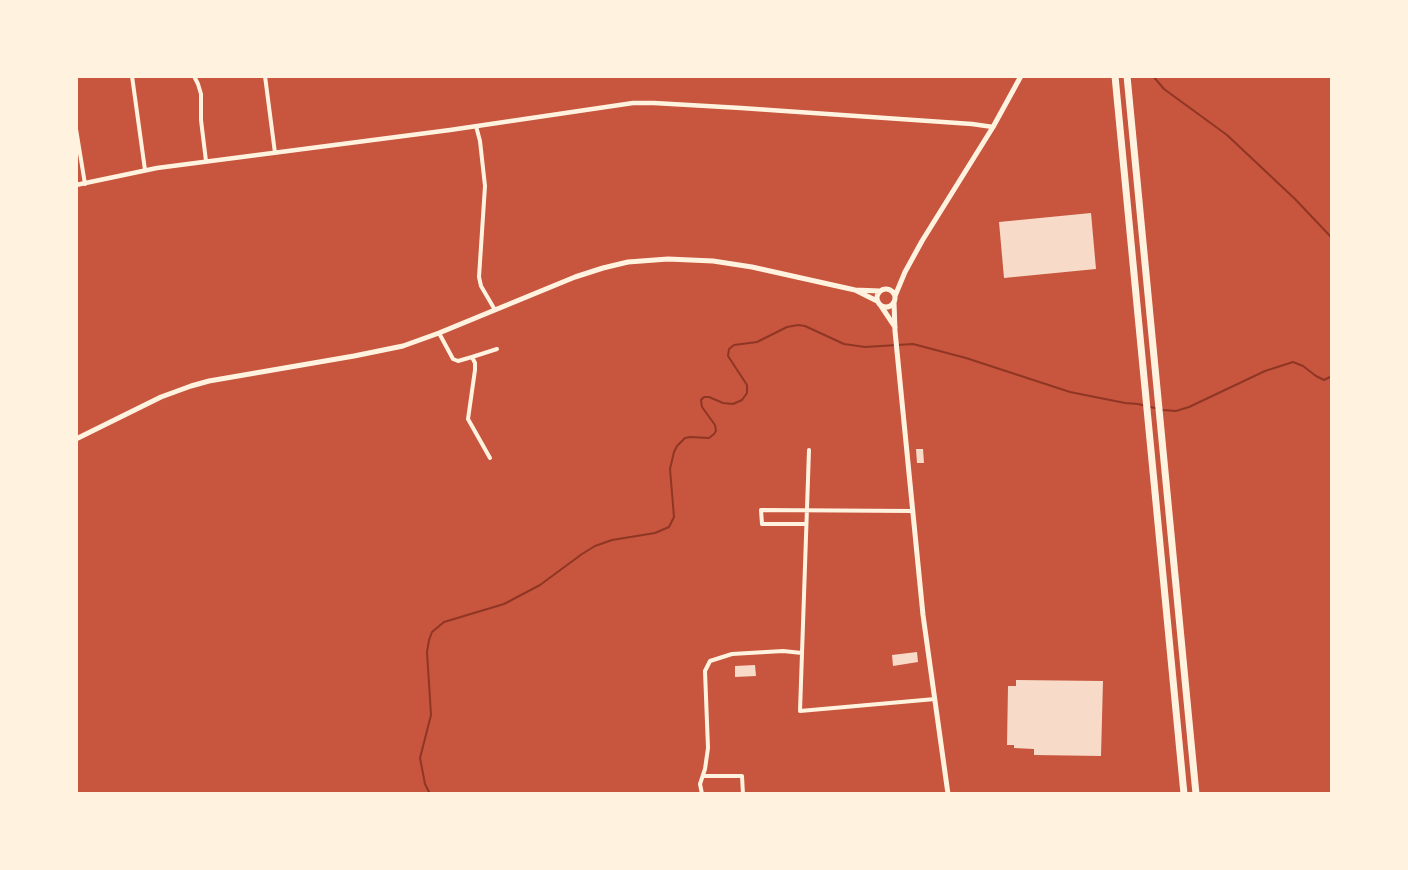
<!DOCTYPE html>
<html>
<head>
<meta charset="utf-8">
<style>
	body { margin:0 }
	#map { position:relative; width:1408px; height:870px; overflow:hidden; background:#c8553d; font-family:"Roboto Serif",serif }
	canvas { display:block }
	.frame { position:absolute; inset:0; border:78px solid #fff3e0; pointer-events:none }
</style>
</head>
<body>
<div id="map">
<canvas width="1408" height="870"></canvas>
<div class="frame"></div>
</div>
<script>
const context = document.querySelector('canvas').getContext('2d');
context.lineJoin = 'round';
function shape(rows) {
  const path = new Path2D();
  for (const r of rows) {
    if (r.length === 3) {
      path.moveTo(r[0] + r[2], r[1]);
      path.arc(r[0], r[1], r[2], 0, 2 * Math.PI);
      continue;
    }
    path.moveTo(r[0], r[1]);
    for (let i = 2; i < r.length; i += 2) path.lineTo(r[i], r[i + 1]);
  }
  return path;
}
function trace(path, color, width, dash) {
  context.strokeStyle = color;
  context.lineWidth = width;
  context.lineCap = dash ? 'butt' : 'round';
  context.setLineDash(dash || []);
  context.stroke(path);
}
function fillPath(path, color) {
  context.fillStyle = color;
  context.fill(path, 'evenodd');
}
trace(shape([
	[1153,76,1164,89,1227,135,1295,199,1332,238],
	[430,794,425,784,420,758,431,715,427,652,429,640,432,632,444,622,504,604,521,595,540,585,582,554,595,546,612,540,655,533,669,527,674,517,670,469,674,452,677,446,685,438,690,437,709,438,714,434,716,431,715,425,702,407,701,400,704,397,709,397,723,403,733,404,742,400,747,393,747,385,728,356,729,349,734,345,757,342,787,327,798,325,805,326,844,344,865,347,913,344,966,358,1070,392,1125,403,1138,404,1163,410,1176,411,1189,407,1265,371,1293,362,1303,366,1316,376,1324,380,1332,376]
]), '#8f3625', 2);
fillPath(shape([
	[1091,213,1096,269,1004,278,999,222],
	[916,449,923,449,924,463,917,463],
	[917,652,918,662,893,666,892,655],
	[755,665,756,676,735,677,735,666],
	[1016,680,1103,681,1101,756,1034,755,1034,749,1014,748,1014,745,1007,745,1008,686,1016,686]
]), '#f7dbc8');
trace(shape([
	[132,76,145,170],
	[194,76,198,84,201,94,201,120,206,161],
	[265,76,275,153],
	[476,126,480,141,485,186,479,277,481,286,495,310],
	[76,129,85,184],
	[439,333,453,359,458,361,472,357,475,363,475,370,468,419,490,458],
	[472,357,497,349],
	[809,450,800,711,935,699],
	[806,524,762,524,761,510,913,511],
	[703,776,742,776,743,794],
	[702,794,700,784,705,769,708,748,705,671,710,661,732,654,783,651,802,653]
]), '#fff3e0', 4);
trace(shape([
	[76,185,157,168,450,130,633,103,654,103,741,108,972,124,993,127]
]), '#fff3e0', 4.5);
trace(shape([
	[886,298,9],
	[857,291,877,301],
	[895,296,905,272,922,241,993,127,1021,76],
	[894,302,895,331,923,615,948,794],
	[881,306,895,327],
	[76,439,161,397,191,386,209,381,354,356,403,346,439,333,575,277,603,268,628,262,668,259,713,261,752,267,855,290,880,291]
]), '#fff3e0', 5);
trace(shape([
	[1115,76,1184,794],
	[1127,76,1196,794]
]), '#fff3e0', 7);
</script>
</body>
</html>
